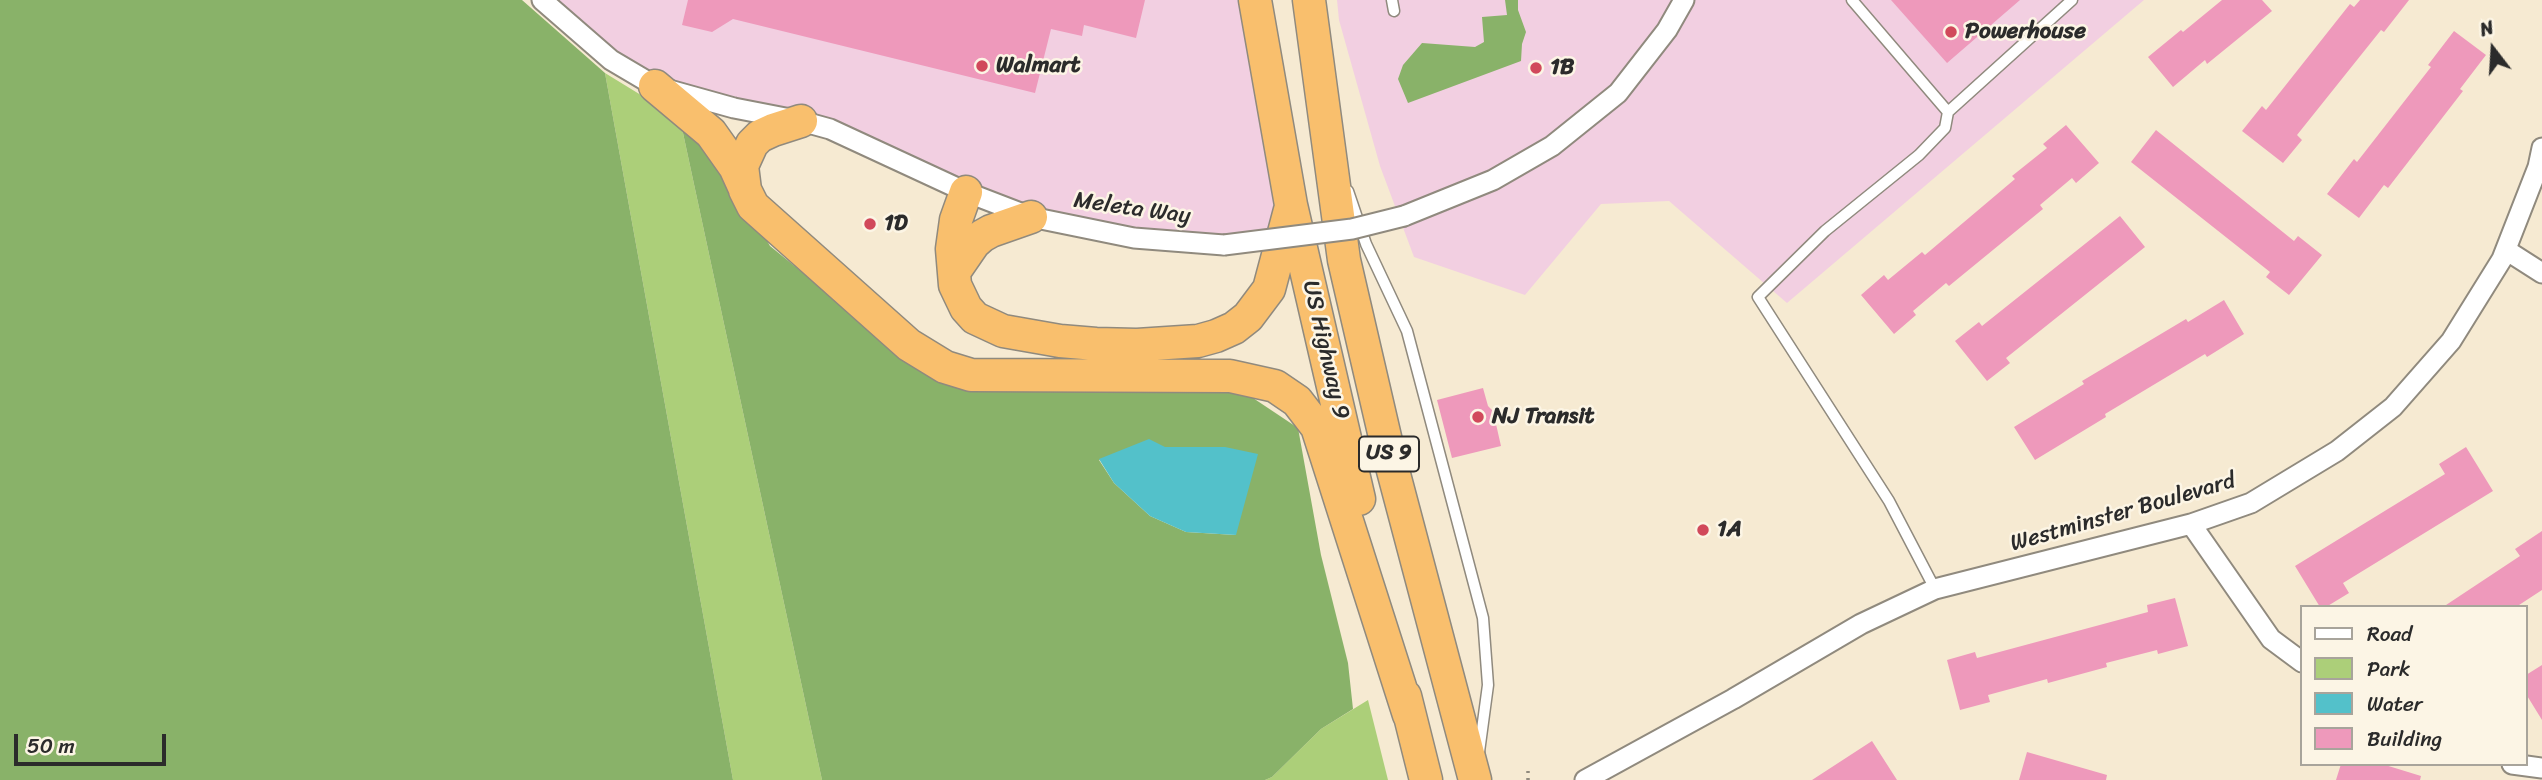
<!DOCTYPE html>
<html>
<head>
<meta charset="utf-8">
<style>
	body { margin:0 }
	#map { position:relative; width:2542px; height:780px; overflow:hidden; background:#f6ead2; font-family:Sriracha,sans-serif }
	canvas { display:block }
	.legend { position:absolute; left:2300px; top:605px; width:228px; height:161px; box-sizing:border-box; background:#fcf5e5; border:2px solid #a8a49b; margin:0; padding:9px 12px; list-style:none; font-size:21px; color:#2b2b2b }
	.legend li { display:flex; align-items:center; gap:14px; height:35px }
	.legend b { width:35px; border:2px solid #a8a49b }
	.north { position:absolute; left:2458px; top:14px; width:70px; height:70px; -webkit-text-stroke:5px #fcf5e5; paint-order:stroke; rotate:343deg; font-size:19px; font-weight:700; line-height:28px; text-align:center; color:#2b2b2b }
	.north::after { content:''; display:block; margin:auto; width:24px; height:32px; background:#2b2b2b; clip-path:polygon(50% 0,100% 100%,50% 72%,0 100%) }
	.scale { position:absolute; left:14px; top:734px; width:152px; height:32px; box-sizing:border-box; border:4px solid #2b2b2b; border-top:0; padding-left:9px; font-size:21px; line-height:24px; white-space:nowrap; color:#2b2b2b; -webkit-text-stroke:5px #fcf5e5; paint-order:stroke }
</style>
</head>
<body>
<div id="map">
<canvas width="2542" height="780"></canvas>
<ul class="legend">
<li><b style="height:9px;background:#fff"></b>Road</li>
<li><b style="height:19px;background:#accf79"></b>Park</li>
<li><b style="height:19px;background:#53c1ca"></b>Water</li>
<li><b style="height:19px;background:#e9b"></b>Building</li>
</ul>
<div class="north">N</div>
<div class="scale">50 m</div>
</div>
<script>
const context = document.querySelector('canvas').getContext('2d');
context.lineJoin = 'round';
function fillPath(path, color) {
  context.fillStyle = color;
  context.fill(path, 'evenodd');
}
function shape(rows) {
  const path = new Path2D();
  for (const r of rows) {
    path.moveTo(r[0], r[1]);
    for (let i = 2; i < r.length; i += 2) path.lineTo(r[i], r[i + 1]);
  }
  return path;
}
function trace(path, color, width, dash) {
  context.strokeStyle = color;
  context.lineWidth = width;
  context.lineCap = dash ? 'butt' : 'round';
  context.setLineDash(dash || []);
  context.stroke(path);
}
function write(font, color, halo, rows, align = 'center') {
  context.font = font + ' Sriracha,sans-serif';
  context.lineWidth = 5;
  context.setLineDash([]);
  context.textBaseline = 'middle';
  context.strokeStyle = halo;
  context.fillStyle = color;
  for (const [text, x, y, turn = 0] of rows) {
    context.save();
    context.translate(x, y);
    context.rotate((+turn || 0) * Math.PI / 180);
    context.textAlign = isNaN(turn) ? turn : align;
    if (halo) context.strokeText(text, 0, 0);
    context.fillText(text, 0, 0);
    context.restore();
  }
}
fillPath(shape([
	[542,0,1255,0,1290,238,1256,242,1031,217,830,129,655,86],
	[1337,0,2144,0,1787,303,1669,201,1601,204,1525,295,1414,257,1380,166,1339,20]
]), '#f2cfe1');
fillPath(shape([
	[605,73,680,119,822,780,733,780],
	[1368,700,1388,780,1265,780,1272,777,1321,729]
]), '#accf79');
fillPath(shape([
	[0,0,522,0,605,73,733,780,0,780],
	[1505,0,1518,0,1518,10,1526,32,1522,44,1521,61,1408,103,1398,79,1403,65,1422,43,1475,47,1484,42,1482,17,1507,15],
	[680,119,709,138,770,246,931,377,1238,388,1298,428,1321,555,1348,663,1353,709,1321,729,1272,777,1265,780,822,780],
	[1165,447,1225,447,1236,535,1186,532,1150,516,1114,483,1099,460]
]), '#89b269');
fillPath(shape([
	[1149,439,1165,447,1225,447,1258,454,1236,535,1186,532,1150,516,1114,483,1099,459]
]), '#53c1ca');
fillPath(shape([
	[688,0,1145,0,1136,38,1084,25,1082,36,1051,29,1035,93,733,19,712,32,682,25],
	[1891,0,2020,0,1947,63],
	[2222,0,2262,0,2272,11,2207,64,2205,60,2173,87,2148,57,2181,30,2183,32],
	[2360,0,2409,0,2384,32,2381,30,2297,135,2302,140,2283,163,2242,131,2262,106,2266,110,2350,4,2354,7],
	[2454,31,2486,55,2460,89,2463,91,2388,188,2384,185,2359,218,2327,194,2354,159,2357,162,2431,67,2428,65],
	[2066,125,2099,163,2076,183,2072,178,2040,205,2043,209,1949,286,1946,283,1913,311,1916,315,1894,334,1861,295,1884,275,1888,280,1922,252,1925,255,2015,179,2012,176,2047,148,2043,144],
	[2156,130,2294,241,2298,236,2322,255,2289,295,2266,277,2270,272,2131,162],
	[2120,216,2145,247,2006,358,2010,363,1987,381,1955,341,1979,322,1982,326],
	[2224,300,2244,334,2207,357,2205,354,2105,414,2106,417,2035,460,2014,427,2084,384,2082,381,2186,319,2188,322],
	[1483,388,1488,406,1493,411,1501,446,1452,458,1437,400],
	[2466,447,2493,491,2343,583,2349,593,2326,607,2320,607,2295,566,2445,474,2439,464],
	[2542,531,2542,590,2516,607,2443,607,2520,556,2515,549],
	[2175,598,2188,646,2158,654,2157,650,2106,663,2107,667,2048,683,2047,679,1988,695,1990,702,1960,710,1947,660,1975,652,1977,658,2148,612,2147,605],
	[2542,665,2542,720,2526,694,2526,675],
	[1872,741,1897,780,1812,780],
	[2027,752,2107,775,2106,780,2019,780],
	[2341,764,2382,764,2421,776,2420,780,2336,780]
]), '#e9b');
const service = shape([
	[1392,0,1394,11],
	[1852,0,1948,112,1945,128,1919,155,1825,231,1758,297,1889,501,1935,589],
	[1948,112,2072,0],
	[1348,191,1366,244,1407,331,1483,618,1488,685,1479,752]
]);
const minor = shape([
	[542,0,611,60,655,86,734,108,801,121,830,129,966,192,1031,217,1134,238,1224,245],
	[1404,216,1493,180,1552,146,1618,93,1667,30,1684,0],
	[2506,250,2542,273],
	[2191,524,2271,639,2302,662],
	[2512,764,2542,768],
	[1585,780,1733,699,1861,624,1935,589,2191,524,2251,503,2337,451,2393,407,2451,341,2502,259,2538,167,2542,148]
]);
const trunk = shape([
	[1255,0,1291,205,1359,499],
	[1309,0,1344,260,1391,463,1475,780],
	[655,86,711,133,735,167,745,189],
	[801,121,773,130,760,136,752,144,742,166,745,190,753,206,909,345,945,367,971,375,1230,376,1275,386,1297,401,1317,427,1409,715],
	[966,192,956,220,952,249,955,285,966,308,975,318,1003,331,1060,341,1096,344,1137,345,1198,341,1216,336,1234,328,1248,317,1269,289,1290,210],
	[954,272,974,243,982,236,991,231,1031,217],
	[1405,696,1426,780]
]);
trace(service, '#908a7e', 13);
trace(minor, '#908a7e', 23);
trace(trunk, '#908a7e', 35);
trace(shape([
	[1528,780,1528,768]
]), '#908a7e', 3.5, [2, 5]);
trace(service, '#fff', 10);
trace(minor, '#fff', 19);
trace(trunk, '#f9bf6d', 32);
const minorBridge = shape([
	[1224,245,1352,229,1404,216]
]);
trace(minorBridge, '#908a7e', 23, []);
trace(minorBridge, '#fff', 19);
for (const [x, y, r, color] of [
	[1951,32,7,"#d1495b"],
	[982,66,7,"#d1495b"],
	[1536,68,7,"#d1495b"],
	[870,224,7,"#d1495b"],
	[1478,417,7,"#d1495b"],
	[1703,530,7,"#d1495b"]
]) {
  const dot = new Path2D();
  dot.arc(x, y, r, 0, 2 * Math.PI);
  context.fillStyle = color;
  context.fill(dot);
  trace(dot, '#fcf5e5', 2.5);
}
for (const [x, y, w] of [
	[1389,454,60]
]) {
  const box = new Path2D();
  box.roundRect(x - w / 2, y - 17.5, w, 35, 5);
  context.fillStyle = '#fcf5e5';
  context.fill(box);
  trace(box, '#2b2b2b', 2);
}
write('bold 21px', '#2b2b2b', null, [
	["US 9",1389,454]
]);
write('bold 23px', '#2b2b2b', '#fcf5e5', [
	["Powerhouse",1965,32],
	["Walmart",996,66],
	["1B",1550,68],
	["1D",884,224],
	["NJ Transit",1492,417],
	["1A",1717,530]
], 'left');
write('23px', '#2b2b2b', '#fcf5e5', [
	["Meleta Way",1132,209,8],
	["US Highway 9",1325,350,77],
	["Westminster Boulevard",2123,513,-16]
]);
</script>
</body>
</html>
